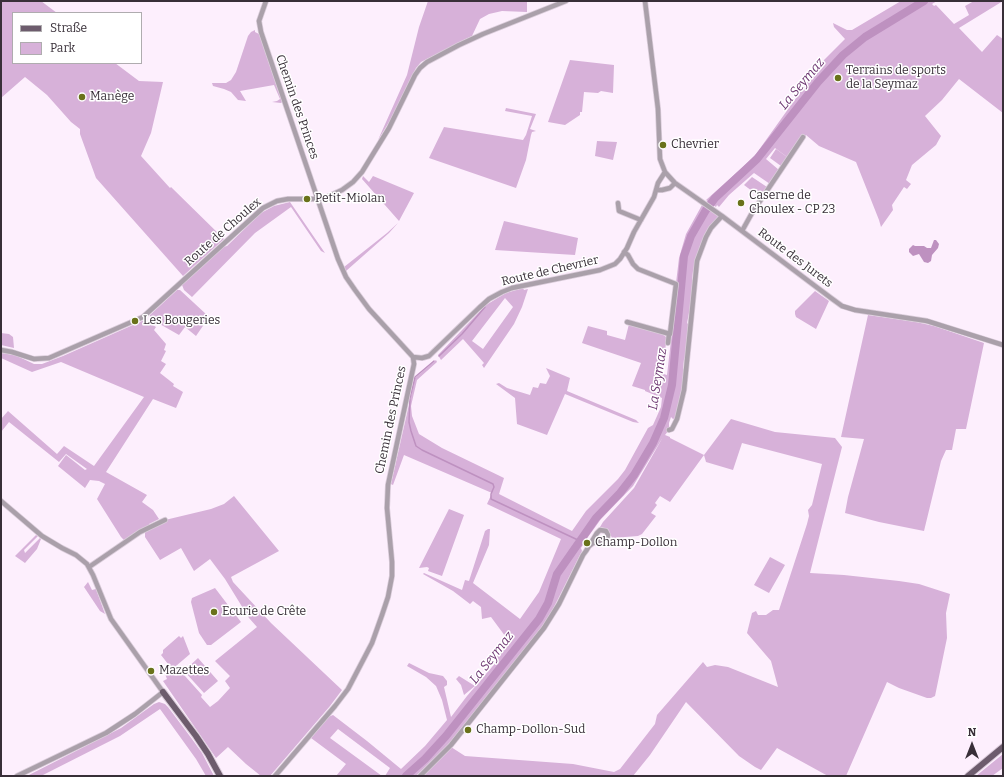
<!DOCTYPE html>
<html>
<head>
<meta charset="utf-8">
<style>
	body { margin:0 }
	#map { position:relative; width:1004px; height:777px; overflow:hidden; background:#fdeffd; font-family:Bitter,serif }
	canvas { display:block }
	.frame { position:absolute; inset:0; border:2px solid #382f38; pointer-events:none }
	.legend { position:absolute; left:12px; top:12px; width:130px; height:52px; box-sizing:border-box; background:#fff; border:1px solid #afacaf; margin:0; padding:5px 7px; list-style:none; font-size:12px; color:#382f38 }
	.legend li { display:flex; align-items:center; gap:8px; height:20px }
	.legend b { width:20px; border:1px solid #afacaf }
	.north { position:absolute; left:952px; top:725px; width:40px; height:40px; -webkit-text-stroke:3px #fff; paint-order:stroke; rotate:0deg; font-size:11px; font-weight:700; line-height:16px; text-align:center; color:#382f38 }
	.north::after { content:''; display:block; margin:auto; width:14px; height:18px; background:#382f38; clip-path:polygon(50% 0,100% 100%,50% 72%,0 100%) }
</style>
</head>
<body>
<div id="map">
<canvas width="1004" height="777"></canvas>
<div class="frame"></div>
<ul class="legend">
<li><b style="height:5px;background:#6d5c6d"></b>Straße</li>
<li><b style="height:11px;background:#d7b1d9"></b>Park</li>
</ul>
<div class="north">N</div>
</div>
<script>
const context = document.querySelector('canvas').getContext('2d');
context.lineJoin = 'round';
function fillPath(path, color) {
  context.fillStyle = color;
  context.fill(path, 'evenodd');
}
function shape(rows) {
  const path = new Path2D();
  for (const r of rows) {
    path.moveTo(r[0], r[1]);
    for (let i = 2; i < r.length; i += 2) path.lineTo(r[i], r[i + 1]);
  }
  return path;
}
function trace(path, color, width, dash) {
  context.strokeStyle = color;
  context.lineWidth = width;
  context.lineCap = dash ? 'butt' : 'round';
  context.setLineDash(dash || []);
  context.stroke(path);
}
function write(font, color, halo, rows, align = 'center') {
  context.font = font + ' Bitter,serif';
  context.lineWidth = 3;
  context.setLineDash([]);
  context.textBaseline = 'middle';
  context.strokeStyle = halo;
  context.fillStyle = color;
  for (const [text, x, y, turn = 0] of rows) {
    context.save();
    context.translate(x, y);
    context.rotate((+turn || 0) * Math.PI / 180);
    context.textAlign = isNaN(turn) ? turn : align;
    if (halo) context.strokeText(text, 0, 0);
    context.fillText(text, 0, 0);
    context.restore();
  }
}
fillPath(shape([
	[1,1,41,1,57,13,13,13,13,63,115,63,139,81,163,82,151,133,141,156,170,188,171,187,224,239,183,276,96,178,80,134,80,129,71,122,47,95,25,77,1,98],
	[428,1,527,1,527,12,502,11,489,14,480,19,472,36,421,62,416,68,391,119,378,140,407,75,419,27],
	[901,1,937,1,932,4,934,6,936,5,954,24,969,15,965,6,974,1,1003,1,959,28,982,52,997,35,1003,39,1003,113,959,79,942,100,925,116,941,136,936,145,912,165,906,180,911,184,907,189,904,187,892,205,893,210,881,227,879,220,856,162,819,146,806,135,790,159,775,148,766,159,779,170,770,184,754,173,729,195,719,207,717,205,716,207,706,200,744,166,756,154,821,63,845,39,834,27,833,23,847,30,852,30],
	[255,30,255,32,259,34,260,36,282,102,281,103,272,102,277,101,280,99,274,85,240,91,246,101,238,100,231,92,224,89,213,86,212,83,226,83,231,80,236,72,248,36,251,32],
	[570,60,614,65,613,93,601,91,598,93,584,92,582,112,580,112,580,115,565,125,548,122],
	[506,108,536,114,530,129,536,131,532,132,531,135,526,160,516,188,429,158,444,127,523,140,526,135,532,116,505,111],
	[597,141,617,142,613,160,595,156],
	[776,149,787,157,781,166,770,158],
	[363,176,369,182,373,176,414,193,399,221,362,179],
	[752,177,767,187,760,197,744,185],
	[290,202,325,253,321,251,291,207,255,233,192,297,184,290,182,285,223,247,227,246,261,213,274,206],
	[702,205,714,213,722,216,711,228,696,269,693,271,692,281,694,285,692,310,689,313,687,323,690,326,687,356,684,359,683,369,686,371,678,417,673,419,671,417,669,423,669,430,665,435,670,437,670,438,704,455,731,419,775,432,835,438,842,447,810,573,844,575,899,581,919,584,950,594,946,613,947,638,935,696,931,698,927,698,899,688,887,682,846,776,828,776,777,748,761,770,755,767,739,756,686,702,650,755,633,776,423,776,451,747,465,756,573,764,614,772,620,769,655,724,657,715,703,662,707,667,715,665,728,667,778,687,771,661,747,633,752,613,756,611,758,615,766,615,773,610,779,610,807,524,809,516,808,510,812,505,822,464,742,443,733,470,706,462,704,455,670,502,660,496,655,503,657,505,651,513,656,516,642,534,638,536,612,538,608,529,600,527,603,522,634,488,663,437,633,486,601,519,588,537,581,548,582,551,548,619,512,665,448,745,416,776,385,776,390,768,338,729,330,738,382,776,336,776,346,764,311,738,328,717,333,715,367,741,401,769,425,746,447,720,442,700,436,686,426,677,407,666,409,663,429,673,443,676,447,681,447,685,444,687,451,717,467,696,498,660,497,655,508,640,491,617,482,619,481,607,473,601,470,604,453,591,423,574,424,573,462,590,465,580,469,581,485,531,488,529,490,529,489,545,473,583,520,619,539,592,561,539,487,504,492,493,404,455,393,485,391,484,415,378,436,360,437,362,417,380,411,406,412,416,419,434,442,448,504,478,499,494,572,531,586,511,618,479,625,470,648,428,653,425,661,407,662,398,645,391,645,390,632,386,641,363,582,343,588,326,607,331,607,335,625,340,629,324,662,334,666,337,666,344,665,350,661,350,657,364,659,365,657,372,667,375,677,288,676,283,679,258,686,234],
	[504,221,578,238,575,255,495,250],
	[398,223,389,233,346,271,344,267,387,233],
	[523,288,524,290,528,289,522,307,514,324,484,368,482,365,484,363,463,339,441,360,438,355,486,305,506,293],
	[505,298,513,307,483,349,472,341],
	[177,290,180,290,207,315,207,320,196,336,185,327,179,335,151,319,150,317,150,315],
	[815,291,829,301,816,329,796,317,795,314,795,311],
	[868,315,916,322,934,326,984,343,966,429,956,429,952,450,946,450,941,461,924,531,879,522,845,513,848,497,864,439,841,437],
	[142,321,148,322,156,327,154,330,166,344,164,350,166,351,161,361,166,364,160,373,174,384,173,386,183,392,176,408,153,399,106,472,147,495,142,502,153,510,159,519,149,524,149,525,124,540,121,537,97,499,105,484,99,481,90,480,85,488,58,466,66,455,85,470,87,469,66,454,59,462,9,422,1,432,1,419,8,411,57,454,64,446,94,466,144,397,61,362,32,372,1,358,1,353,15,355,34,364,42,364,63,356],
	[1,333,9,334,13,337,14,348,1,345],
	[546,368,570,378,567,391,636,420,639,423,633,422,565,394,547,435,517,424,515,398,496,384,499,383,507,388,530,395,533,387,538,388,540,383,546,384,550,376],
	[234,496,279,551,231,577,233,582,271,623,342,690,330,706,270,776,261,776,246,764,228,747,216,758,163,681,167,679,165,674,172,669,161,655,163,653,163,650,179,636,181,638,183,636,190,654,176,666,202,695,201,697,210,707,218,701,230,688,225,681,230,676,215,661,257,627,249,618,225,579,210,559,194,571,181,548,160,560,145,537,145,531,165,520,211,509,224,504],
	[449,509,464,515,442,576,428,571,429,568,427,567,419,568],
	[36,535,38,536,24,550,25,553,40,538,41,539,37,549,25,563,15,556],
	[770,557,785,565,769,593,754,585],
	[88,582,92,590,96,589,105,614,100,611,84,587],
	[215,588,241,622,211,645,207,645,199,633,191,602,192,598],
	[198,658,218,681,204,693,184,671],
	[459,676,475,686,464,695,461,685,456,679],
	[159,702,165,704,168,707,192,739,202,753,214,776,206,776,196,759,160,709,120,736,41,776,27,776,121,728,154,704],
	[1003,754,1003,768,992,776,976,776]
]), '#d7b1d9');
fillPath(shape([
	[934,240,936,240,939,244,938,248,932,255,931,261,928,263,924,262,919,254,913,256,909,252,909,249,913,245,915,246,924,246,927,248,931,248]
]), '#be91c0');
trace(shape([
	[439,356,462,334,485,307],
	[434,361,415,377,410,398,409,422,411,431,416,446,422,450,493,484,494,487,491,494,491,499,580,541]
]), '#be91c0', 1.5);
trace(shape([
	[406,776,425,759,446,736,539,619,548,603,557,574,596,518,620,493,634,475,653,443,664,418,672,385,684,256,691,236,706,210,715,198,757,159,818,82,843,55,865,37,924,1]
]), '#be91c0', 8);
const minor = shape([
	[266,1,259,21,261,32,338,259,346,277,355,290,369,309,413,357,414,364,388,485,387,508,392,562,392,576,388,597,382,615,372,643,348,689,335,706,275,776],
	[645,1,658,109,660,159,665,172,675,183,722,216,831,298,842,306,855,310,927,321,1003,345],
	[657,190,662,190,670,188,675,183],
	[618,203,619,211,641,220],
	[742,231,752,213,803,137],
	[624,252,628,255,633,264,638,269,676,284,670,334,627,322],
	[668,343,669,334],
	[1,350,12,352,34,359,49,358,143,317,263,208,277,201,288,199,317,199,327,197,342,190,353,182,362,172,389,128,415,75,420,68,427,62,459,45,483,34,566,1],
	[413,357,422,358,429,356,479,308,489,299,502,292,512,288,600,270,615,264,620,259,627,248,634,232,654,197,658,183,665,172],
	[669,430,672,429,677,419,684,390,697,261,706,237,711,228,722,216],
	[1,501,42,536,62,548,76,555,87,564,93,575,111,619,163,692,135,714,106,733,17,776],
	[89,567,140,532,165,520],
	[420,776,451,745,544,628,559,604,583,555,586,551,597,533,600,530,606,531,608,535,607,539,593,543,588,547]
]);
const major = shape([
	[163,692,196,736,208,754,220,776],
	[968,776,1003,747]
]);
trace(minor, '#daccda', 6);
trace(major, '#daccda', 8);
trace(minor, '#aaa0aa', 4.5);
trace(major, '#6d5c6d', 6);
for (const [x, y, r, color] of [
	[838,78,4,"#69721a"],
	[82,97,4,"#69721a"],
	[663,145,4,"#69721a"],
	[307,199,4,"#69721a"],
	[741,203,4,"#69721a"],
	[135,321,4,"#69721a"],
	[587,543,4,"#69721a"],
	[214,612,4,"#69721a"],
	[151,671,4,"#69721a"],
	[468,730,4,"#69721a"]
]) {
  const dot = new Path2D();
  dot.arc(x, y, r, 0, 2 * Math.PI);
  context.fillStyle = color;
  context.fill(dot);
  trace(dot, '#fff', 1.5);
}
write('12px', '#382f38', '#fff', [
	["Terrains de sports",846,71],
	["de la Seymaz",846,85],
	["Manège",90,97],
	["Chevrier",671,145],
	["Caserne de",749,196],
	["Choulex - CP 23",749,210],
	["Petit-Miolan",315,199],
	["Les Bougeries",143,321],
	["Champ-Dollon",595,543],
	["Ecurie de Crête",222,612],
	["Mazettes",159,671],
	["Champ-Dollon-Sud",476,730]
], 'left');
write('12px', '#382f38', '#fff', [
	["Chemin des Princes",297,107,71],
	["Route de Choulex",223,232,-41],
	["Route des Jurets",795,258,37],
	["Route de Chevrier",550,271,-13],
	["Chemin des Princes",391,420,-78]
]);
write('italic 13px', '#6d3671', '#fff', [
	["La Seymaz",802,84,-50],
	["La Seymaz",658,379,-81],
	["La Seymaz",492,658,-52]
]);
</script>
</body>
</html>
